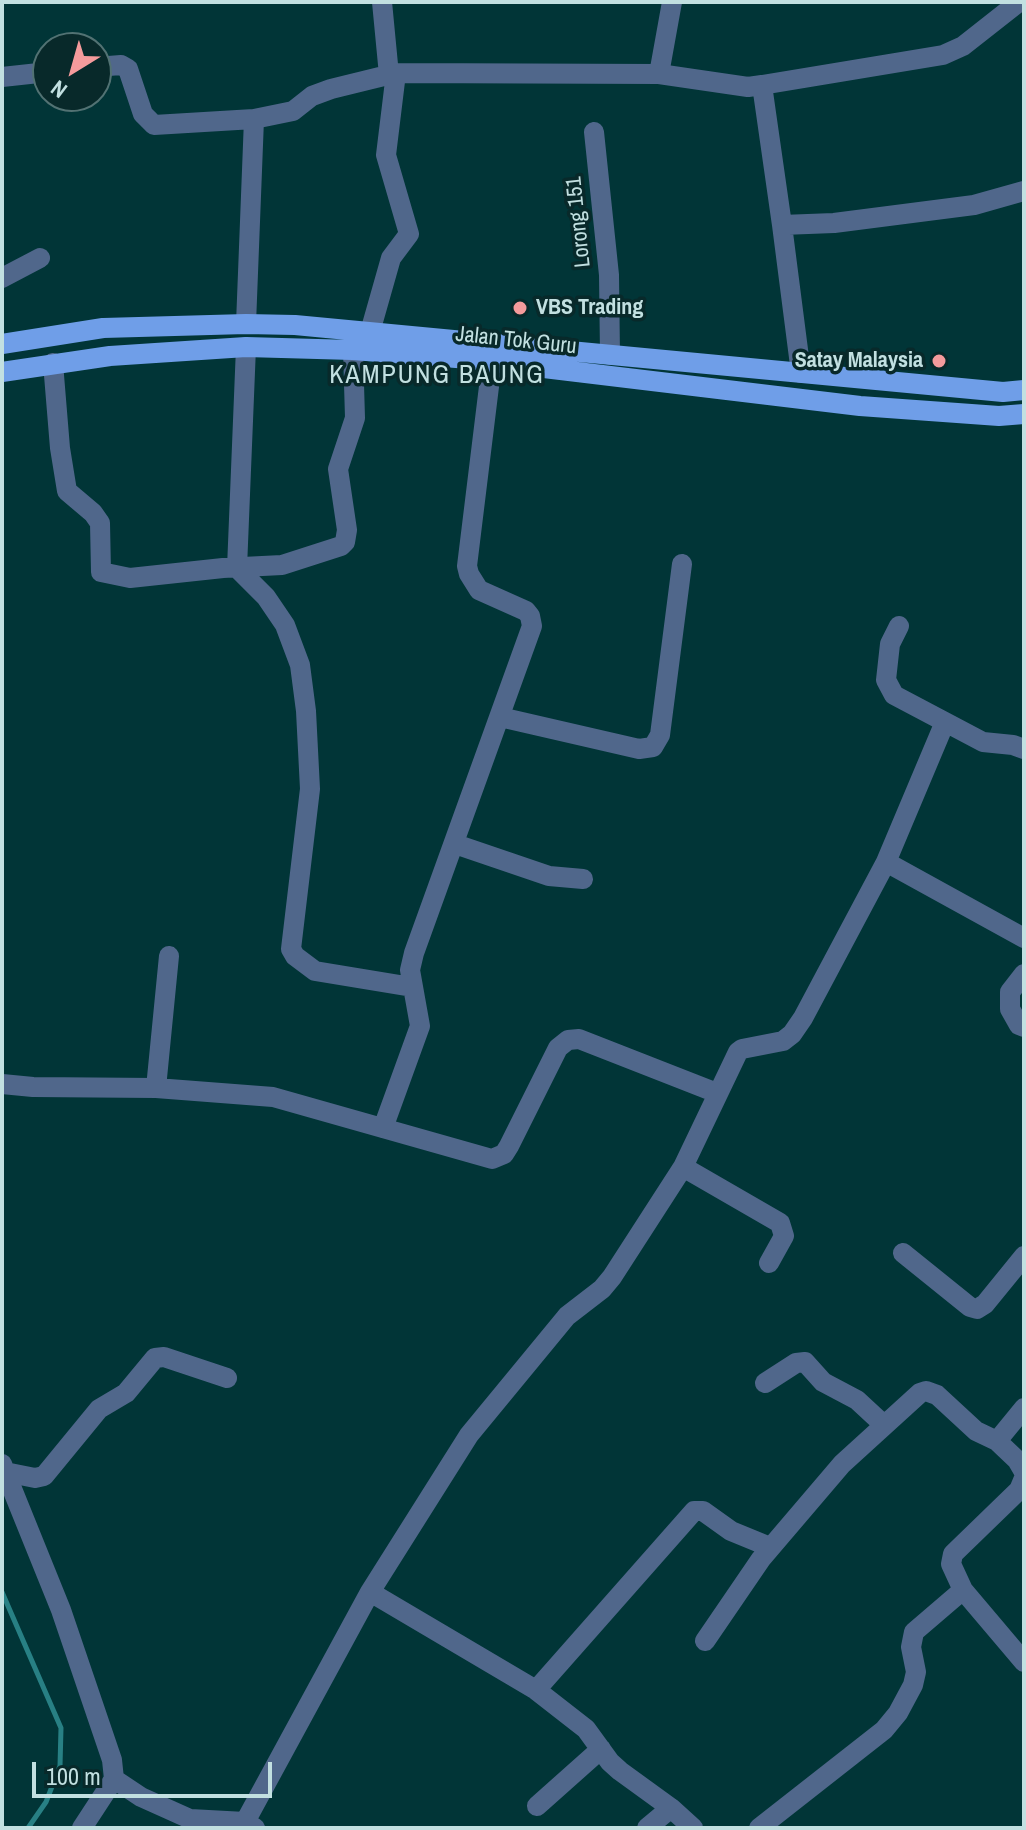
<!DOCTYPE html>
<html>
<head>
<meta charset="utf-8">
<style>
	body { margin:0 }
	#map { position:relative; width:1026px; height:1830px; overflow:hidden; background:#013537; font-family:"Archivo Narrow",sans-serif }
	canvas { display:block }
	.frame { position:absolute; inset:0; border:4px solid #c2e0e1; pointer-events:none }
	.north { position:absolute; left:32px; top:32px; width:80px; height:80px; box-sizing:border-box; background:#08292a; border:2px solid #527273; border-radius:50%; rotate:217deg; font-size:22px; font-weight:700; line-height:32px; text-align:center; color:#c2e0e1 }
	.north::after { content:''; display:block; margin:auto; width:28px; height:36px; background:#f59b9c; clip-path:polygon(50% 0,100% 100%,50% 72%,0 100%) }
	.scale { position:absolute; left:32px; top:1762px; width:240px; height:36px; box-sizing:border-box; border:4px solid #c2e0e1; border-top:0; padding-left:10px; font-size:24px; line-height:28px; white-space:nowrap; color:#c2e0e1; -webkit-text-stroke:6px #08292a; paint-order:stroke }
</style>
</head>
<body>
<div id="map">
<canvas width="1026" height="1830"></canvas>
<div class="frame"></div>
<div class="north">N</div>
<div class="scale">100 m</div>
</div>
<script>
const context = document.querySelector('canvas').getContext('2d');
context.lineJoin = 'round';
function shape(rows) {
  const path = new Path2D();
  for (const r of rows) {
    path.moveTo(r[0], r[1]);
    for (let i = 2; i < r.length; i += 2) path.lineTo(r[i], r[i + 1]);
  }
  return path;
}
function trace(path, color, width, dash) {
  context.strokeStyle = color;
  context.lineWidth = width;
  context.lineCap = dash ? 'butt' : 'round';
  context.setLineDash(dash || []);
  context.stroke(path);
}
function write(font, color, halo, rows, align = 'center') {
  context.font = font + ' "Archivo Narrow",sans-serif';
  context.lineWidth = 7;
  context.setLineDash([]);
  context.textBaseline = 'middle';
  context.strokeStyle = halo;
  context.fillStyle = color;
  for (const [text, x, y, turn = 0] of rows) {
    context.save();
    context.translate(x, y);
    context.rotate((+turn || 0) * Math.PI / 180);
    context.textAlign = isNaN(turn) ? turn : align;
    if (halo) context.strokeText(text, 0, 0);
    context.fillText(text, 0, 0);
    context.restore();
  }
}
trace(shape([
	[2,1592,61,1728,60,1766,46,1802,28,1828]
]), '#288084', 5);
trace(shape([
	[382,2,389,75],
	[96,67,121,65,128,69,143,114,154,125,254,119,246,324],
	[659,74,672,2],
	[2,77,48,72],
	[762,85,782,225],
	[254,119,293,111,312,96,331,89,396,73,659,74,748,87,762,85,943,55,963,46,1019,2],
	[594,132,609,275,610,355],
	[2,278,40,258],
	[370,332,391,258,409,234,386,155,396,73],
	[246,347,237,568,266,597,285,625,300,665,306,711,310,789,291,949,295,956,315,971,412,987],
	[53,363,60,448,67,491,93,513,100,523,101,572,130,578,223,568,282,565,341,546,345,542,347,530,338,469,355,418,353,350],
	[801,373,782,225,834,223,974,205,1024,191],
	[899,626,890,644,886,680,894,695,983,742,1013,745,1024,749],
	[500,717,639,749,653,747,660,735,682,564],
	[455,844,549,876,583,879],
	[886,862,1024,938],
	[1024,974,1010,992,1010,1009,1019,1025,1024,1027],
	[2,1084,33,1087,156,1088,273,1097,492,1159,504,1154,509,1146,558,1048,568,1040,579,1039,717,1093],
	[156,1088,169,956],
	[383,1128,420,1026,410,970,414,953,532,626,530,616,526,611,479,590,469,574,467,566,492,362],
	[683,1167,780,1223,784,1236,769,1263],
	[903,1253,970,1307,977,1309,985,1304,1024,1256],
	[765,1383,796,1363,805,1362,823,1382,857,1400,884,1425],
	[997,1441,1024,1408],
	[2,1464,61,1610,112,1760,114,1779,82,1828],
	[5,1472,35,1478,44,1476,99,1409,126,1393,155,1358,164,1357,227,1378],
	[963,1590,1024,1662],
	[370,1592,536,1690,586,1729,610,1762,620,1771,671,1808,693,1828],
	[705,1641,761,1559,842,1464,920,1393,926,1391,937,1395,976,1431,997,1441,1017,1460,1024,1472],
	[536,1690,694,1511,703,1511,731,1531,770,1547],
	[114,1779,141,1797,190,1819,245,1822,255,1828],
	[537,1806,601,1749],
	[245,1822,370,1592,469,1435,567,1316,602,1289,612,1277,683,1167,738,1052,742,1049,783,1041,792,1034,803,1018,886,862,945,722],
	[647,1828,671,1808],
	[759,1828,884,1730,898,1713,913,1685,916,1672,911,1647,914,1632,963,1590,951,1564,953,1554,1019,1490,1024,1478]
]), '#50678b', 20);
trace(shape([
	[2,344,103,328,246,324,295,325,1003,392,1024,390],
	[2,372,110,356,246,347,353,350,469,359,860,406,999,416,1024,414]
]), '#6f9ee8', 20);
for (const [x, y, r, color] of [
	[520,308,8,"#f59b9c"],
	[939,361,8,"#f59b9c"]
]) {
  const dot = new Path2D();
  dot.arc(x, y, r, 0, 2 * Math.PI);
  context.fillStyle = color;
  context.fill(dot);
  trace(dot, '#08292a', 3);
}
write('22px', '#c2e0e1', '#08292a', [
	["Lorong 151",579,222,-96],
	["Jalan Tok Guru",516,341,6]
]);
write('bold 22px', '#c2e0e1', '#08292a', [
	["VBS Trading",536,308],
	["Satay Malaysia",923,361,"right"]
], 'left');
context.letterSpacing = '2px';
write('26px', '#c2e0e1', '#08292a', [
	["KAMPUNG BAUNG",437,376]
]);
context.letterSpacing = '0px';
</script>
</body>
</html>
